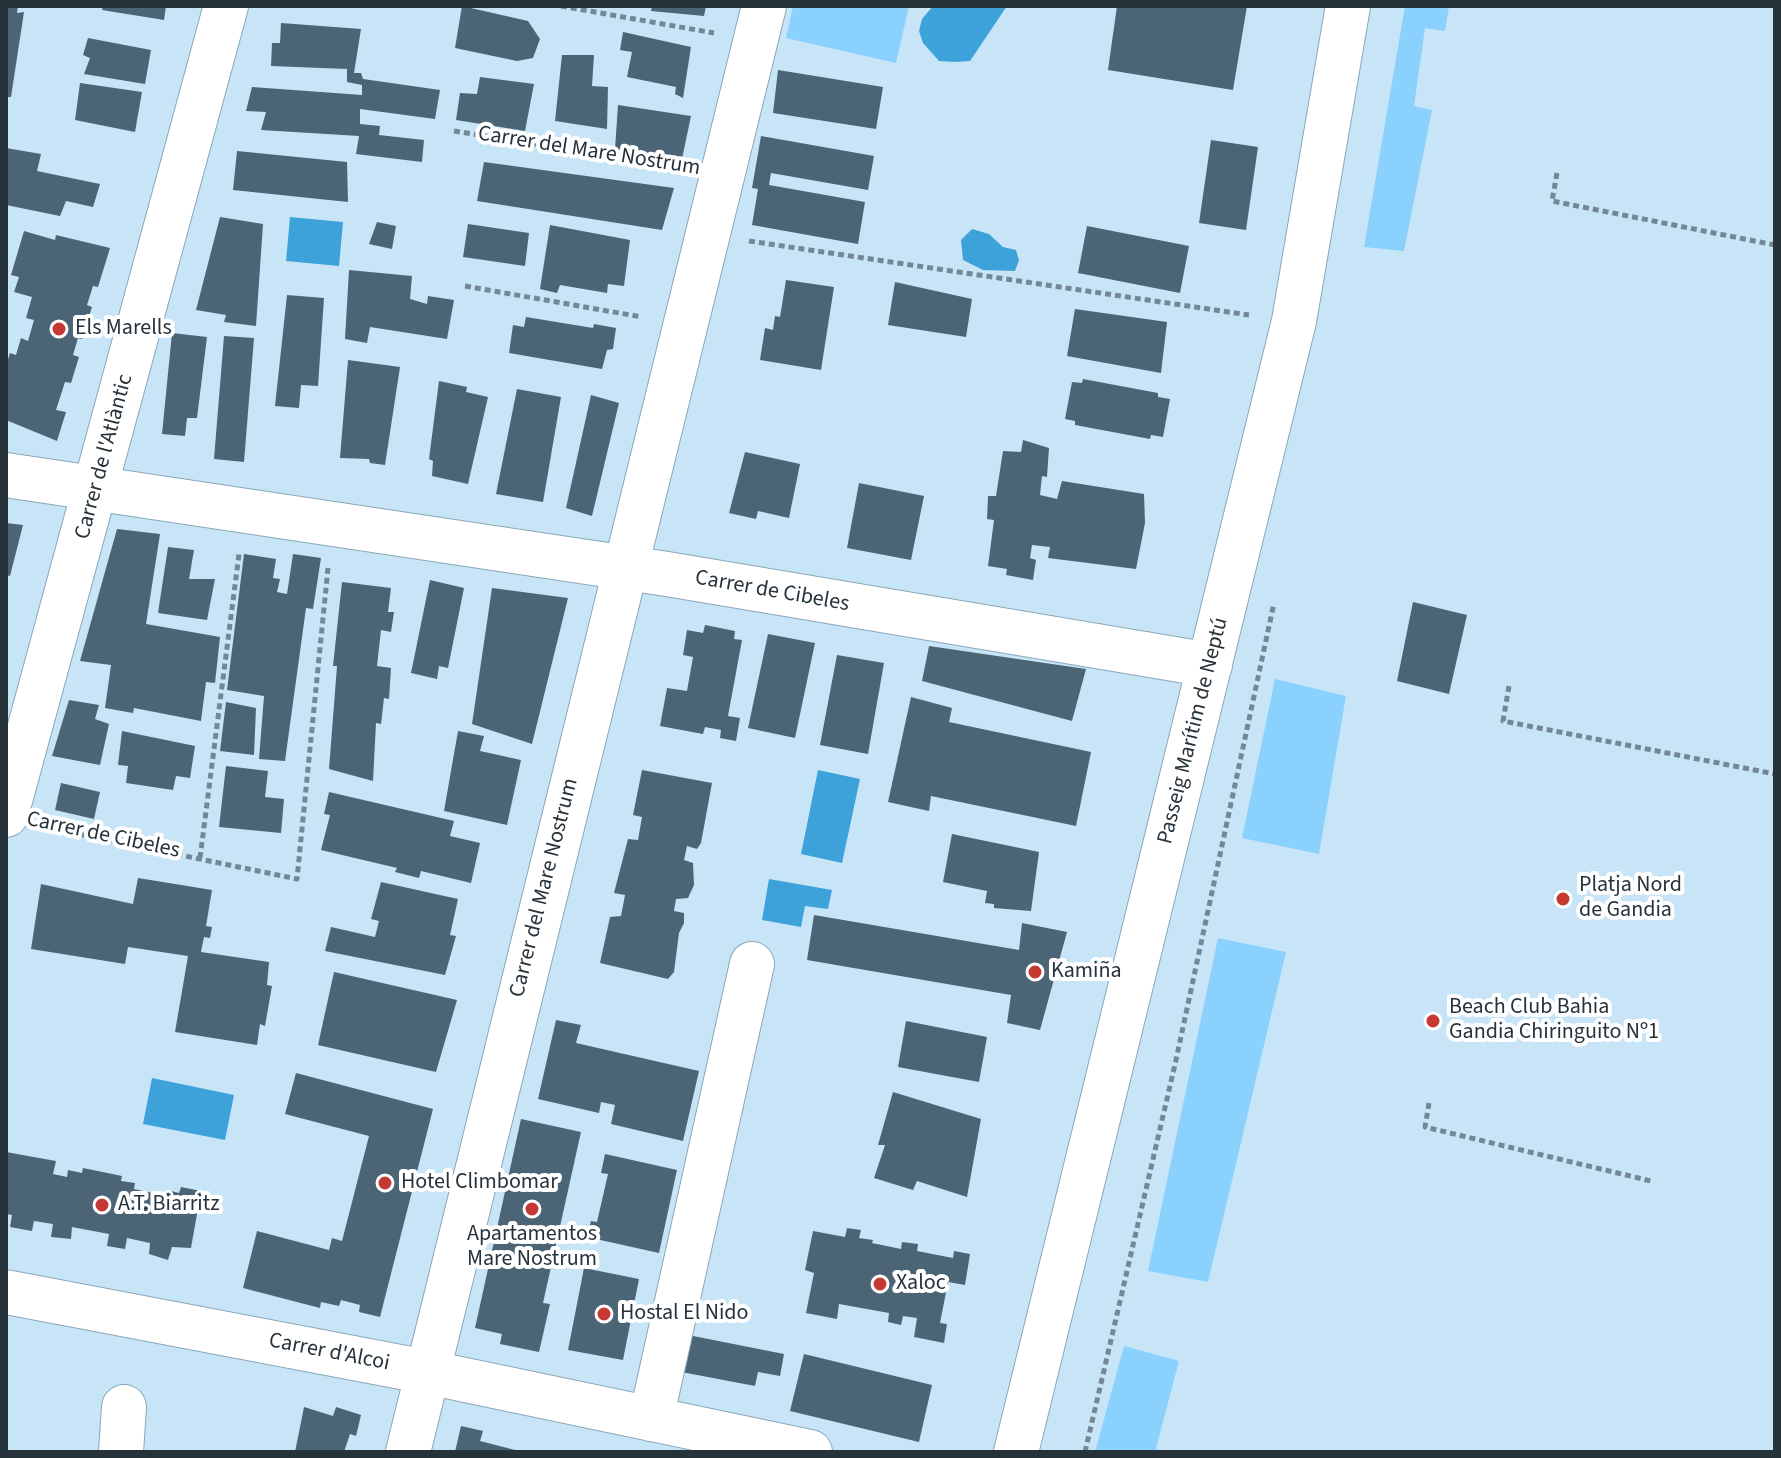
<!DOCTYPE html>
<html>
<head>
<meta charset="utf-8">
<style>
	body { margin:0 }
	#map { position:relative; width:1781px; height:1458px; overflow:hidden; background:#c8e5f8; font-family:"Source Sans 3",sans-serif }
	canvas { display:block }
	.frame { position:absolute; inset:0; border:8px solid #27333a; pointer-events:none }
</style>
</head>
<body>
<div id="map">
<canvas width="1781" height="1458"></canvas>
<div class="frame"></div>
</div>
<script>
const context = document.querySelector('canvas').getContext('2d');
context.lineJoin = 'round';
function fillPath(path, color) {
  context.fillStyle = color;
  context.fill(path, 'evenodd');
}
function shape(rows) {
  const path = new Path2D();
  for (const r of rows) {
    path.moveTo(r[0], r[1]);
    for (let i = 2; i < r.length; i += 2) path.lineTo(r[i], r[i + 1]);
  }
  return path;
}
function trace(path, color, width, dash) {
  context.strokeStyle = color;
  context.lineWidth = width;
  context.lineCap = dash ? 'butt' : 'round';
  context.setLineDash(dash || []);
  context.stroke(path);
}
function write(font, color, halo, rows, align = 'center') {
  context.font = font + ' "Source Sans 3",sans-serif';
  context.lineWidth = 8;
  context.setLineDash([]);
  context.textBaseline = 'middle';
  context.strokeStyle = halo;
  context.fillStyle = color;
  for (const [text, x, y, turn = 0] of rows) {
    context.save();
    context.translate(x, y);
    context.rotate((+turn || 0) * Math.PI / 180);
    context.textAlign = isNaN(turn) ? turn : align;
    if (halo) context.strokeText(text, 0, 0);
    context.fillText(text, 0, 0);
    context.restore();
  }
}
fillPath(shape([
	[793,6,909,6,896,63,786,38],
	[1405,6,1449,6,1445,31,1425,28,1414,106,1432,110,1404,251,1364,247],
	[1275,679,1346,696,1319,854,1242,838],
	[1218,938,1286,952,1208,1282,1148,1271],
	[1124,1346,1179,1361,1155,1452,1095,1452]
]), '#8ad1fe');
fillPath(shape([
	[933,6,1007,6,970,61,955,62,939,61,923,43,919,31,922,19],
	[290,217,343,222,339,266,286,261],
	[972,229,989,234,1003,247,1016,250,1019,260,1015,271,983,270,963,260,961,240],
	[818,770,860,779,842,863,801,854],
	[769,879,832,890,828,909,805,906,801,927,762,920],
	[152,1078,234,1095,225,1140,143,1124]
]), '#3ea2da');
fillPath(shape([
	[6,6,18,6,17,13,24,12,11,97,6,97],
	[103,6,166,6,164,20,102,10],
	[462,6,528,21,540,39,533,58,517,61,455,48],
	[652,6,706,6,704,16,651,11],
	[1117,6,1247,6,1233,90,1108,70],
	[281,23,361,29,354,73,361,73,363,79,440,90,435,119,360,109,360,124,380,126,379,135,424,140,422,162,356,154,359,136,261,130,266,112,246,111,252,87,362,95,362,85,347,82,347,69,271,66,272,43,280,43],
	[623,32,691,47,683,98,675,94,676,87,627,77,632,52,620,50],
	[88,38,151,50,145,84,84,74,90,58,83,55],
	[562,55,594,55,592,86,608,87,607,129,555,121],
	[778,70,883,87,876,129,773,113],
	[480,77,534,84,525,131,456,120,460,93,477,94],
	[80,83,142,92,135,132,75,120],
	[618,105,691,116,682,159,615,149],
	[761,136,874,156,868,190,771,173,769,185,865,202,858,244,752,225,758,189,752,188],
	[1211,140,1258,147,1246,230,1199,223],
	[6,148,41,154,37,171,100,184,93,207,66,201,60,216,6,205],
	[237,151,347,162,348,202,233,190],
	[484,162,674,188,662,230,477,201],
	[220,217,263,224,256,326,224,322,226,315,196,310],
	[377,222,396,226,392,249,369,244],
	[468,224,529,233,525,266,463,257],
	[550,225,630,240,624,286,608,284,607,293,560,285,557,293,540,289],
	[1087,226,1189,246,1180,293,1078,273],
	[24,231,55,240,56,235,110,248,98,287,93,286,87,305,92,307,82,339,78,338,73,355,79,357,71,383,65,382,56,410,66,412,57,441,6,420,6,366,10,353,16,355,21,338,28,341,34,320,26,318,32,297,14,292,19,277,11,275],
	[349,270,412,276,410,299,427,304,428,296,454,300,447,339,370,327,367,343,345,339],
	[786,280,834,287,821,370,760,360,765,328,773,330,775,316,780,317],
	[895,282,972,299,966,337,888,325],
	[287,295,324,298,318,386,301,385,299,408,275,406],
	[1075,309,1167,322,1161,373,1067,356],
	[526,317,593,328,594,324,616,328,613,349,607,350,602,369,509,353,513,325,524,327],
	[172,333,207,337,197,418,187,418,185,436,162,434],
	[224,336,254,338,244,462,214,459],
	[348,360,400,367,385,465,370,463,369,459,340,458],
	[1083,379,1158,393,1158,397,1170,399,1163,437,1151,435,1150,439,1075,425,1075,421,1065,419,1072,382,1082,383],
	[439,381,467,387,466,392,488,397,468,484,432,476,433,461,429,459],
	[517,389,561,397,543,502,496,494],
	[591,395,619,403,592,516,566,508],
	[1023,440,1049,448,1047,477,1042,476,1040,495,1057,499,1062,481,1144,494,1145,523,1136,569,1048,558,1050,547,1032,545,1030,558,1036,560,1033,580,1006,575,1007,569,988,566,994,520,987,519,988,496,996,496,1003,451,1021,452],
	[745,452,800,464,789,518,758,511,756,519,729,513],
	[859,483,924,496,911,560,847,548],
	[6,523,23,525,10,576,6,575],
	[117,529,160,534,146,624,220,637,215,683,206,682,201,721,134,708,133,713,105,708,111,665,80,661],
	[168,547,194,550,189,579,215,579,207,620,158,613],
	[244,554,276,559,273,578,280,579,277,592,287,594,293,554,321,558,313,609,306,608,285,761,259,759,264,696,227,690],
	[430,580,464,588,448,668,439,666,437,679,411,673],
	[342,582,391,588,388,612,394,612,391,632,381,630,377,666,391,668,389,699,384,698,381,724,376,723,373,781,329,769,337,666,333,666],
	[492,588,568,598,532,744,472,724],
	[1413,602,1467,615,1449,694,1397,681],
	[705,625,735,631,734,639,742,640,728,716,740,718,736,741,720,738,721,730,705,727,703,734,660,726,667,688,687,691,693,657,683,655,687,630,703,633],
	[768,634,815,643,795,738,748,728],
	[929,646,1086,669,1072,721,922,681],
	[837,655,884,663,868,754,820,745],
	[911,697,952,708,949,722,1091,752,1076,826,931,796,929,811,888,802],
	[69,700,99,705,95,719,109,724,100,765,52,756],
	[226,702,256,708,254,755,220,751],
	[122,731,195,746,190,778,176,776,173,790,126,783,128,766,118,765],
	[458,731,484,736,480,751,521,760,507,825,444,811],
	[226,766,268,771,265,797,284,799,281,833,219,827],
	[642,770,712,783,701,843,697,849,687,846,684,860,693,863,694,885,688,898,676,899,674,911,684,913,684,923,679,933,674,972,668,979,600,963,610,917,621,916,625,895,614,893,628,839,638,840,642,817,633,815],
	[61,783,100,792,94,819,55,810],
	[329,792,454,821,450,836,480,843,471,883,421,871,419,878,395,872,397,868,321,850,330,815,324,814],
	[952,834,1039,852,1031,911,994,908,994,904,985,903,987,891,943,882],
	[138,878,212,890,206,926,212,927,210,938,204,937,201,952,269,962,267,985,272,986,265,1026,260,1024,257,1045,175,1032,188,956,128,947,125,964,31,949,41,884,133,904],
	[381,882,458,899,450,935,456,936,445,975,325,951,331,927,375,937,379,921,371,919],
	[814,915,1019,950,1022,923,1067,932,1040,1030,1007,1023,1011,995,807,960],
	[334,972,457,1000,436,1072,318,1045],
	[556,1020,581,1025,576,1043,699,1071,683,1141,611,1124,615,1105,601,1102,599,1113,538,1099],
	[906,1021,987,1037,979,1082,898,1067],
	[296,1073,433,1109,380,1317,359,1312,360,1305,341,1300,339,1306,321,1302,320,1308,243,1288,257,1231,329,1250,332,1238,342,1241,369,1136,285,1114],
	[893,1092,981,1119,967,1197,917,1181,913,1190,874,1178,885,1145,878,1145],
	[521,1119,581,1132,543,1303,550,1304,539,1352,500,1344,502,1334,475,1328],
	[6,1152,56,1161,53,1174,67,1177,68,1170,82,1173,83,1168,122,1176,121,1181,135,1183,134,1189,166,1196,167,1190,179,1193,181,1187,201,1191,191,1248,172,1247,168,1260,149,1254,150,1243,127,1238,125,1249,107,1246,109,1234,72,1227,71,1239,51,1237,53,1224,34,1221,32,1231,10,1227,12,1215,6,1214],
	[605,1154,677,1170,659,1253,587,1237,591,1221,597,1222,608,1174,601,1173],
	[847,1228,861,1230,859,1238,873,1240,872,1243,901,1249,902,1242,918,1244,917,1251,953,1258,954,1251,970,1254,965,1285,948,1282,940,1323,947,1324,944,1343,914,1337,917,1318,903,1316,901,1325,888,1322,889,1313,839,1304,837,1319,806,1313,814,1273,805,1270,813,1231,845,1237],
	[584,1268,639,1279,623,1360,568,1350],
	[683,1334,784,1354,780,1376,758,1372,755,1386,676,1371],
	[804,1354,932,1385,919,1442,790,1411],
	[304,1407,333,1416,336,1407,361,1415,356,1436,350,1434,344,1452,295,1452],
	[461,1426,483,1431,480,1441,523,1452,455,1452]
]), '#4b6576');
const minor = shape([
	[6,475,667,574,1210,665],
	[6,815,226,6],
	[6,1292,427,1372,810,1452],
	[651,1419,752,964],
	[121,1452,124,1407],
	[408,1452,764,6],
	[1016,1452,1294,321,1348,6]
]);
trace(minor, '#8ba7b9', 46);
trace(shape([
	[561,6,714,33],
	[454,131,680,167],
	[1557,173,1552,201,1775,245],
	[749,241,1249,315],
	[465,286,642,317],
	[1509,686,1503,721,1775,774],
	[49,828,297,879,328,568],
	[200,858,239,554],
	[1429,1103,1425,1127,1651,1181],
	[1085,1452,1176,1060,1274,603]
]), '#738894', 5, [6, 4]);
trace(minor, '#fff', 44);
for (const [x, y, r, color] of [
	[59,329,8,"#c63832"],
	[1563,899,8,"#c63832"],
	[1035,972,8,"#c63832"],
	[1433,1021,8,"#c63832"],
	[385,1183,8,"#c63832"],
	[102,1205,8,"#c63832"],
	[532,1209,8,"#c63832"],
	[880,1284,8,"#c63832"],
	[604,1314,8,"#c63832"]
]) {
  const dot = new Path2D();
  dot.arc(x, y, r, 0, 2 * Math.PI);
  context.fillStyle = color;
  context.fill(dot);
  trace(dot, '#fff', 3);
}
write('22px', '#27333a', '#fff', [
	["Carrer del Mare Nostrum",589,152,9],
	["Carrer de l'Atlàntic",105,457,-75],
	["Carrer de Cibeles",772,592,10],
	["Passeig Marítim de Neptú",1194,731,-76],
	["Carrer de Cibeles",103,836,12],
	["Carrer del Mare Nostrum",545,888,-76],
	["Carrer d'Alcoi",329,1353,11]
]);
write('22px', '#27333a', '#fff', [
	["Els Marells",75,329],
	["Platja Nord",1579,886],
	["de Gandia",1579,911],
	["Kamiña",1051,972],
	["Beach Club Bahia",1449,1008],
	["Gandia Chiringuito Nº1",1449,1033],
	["Hotel Climbomar",401,1183],
	["A.T. Biarritz",118,1205],
	["Apartamentos",532,1235,"center"],
	["Mare Nostrum",532,1260,"center"],
	["Xaloc",896,1284],
	["Hostal El Nido",620,1314]
], 'left');
</script>
</body>
</html>
